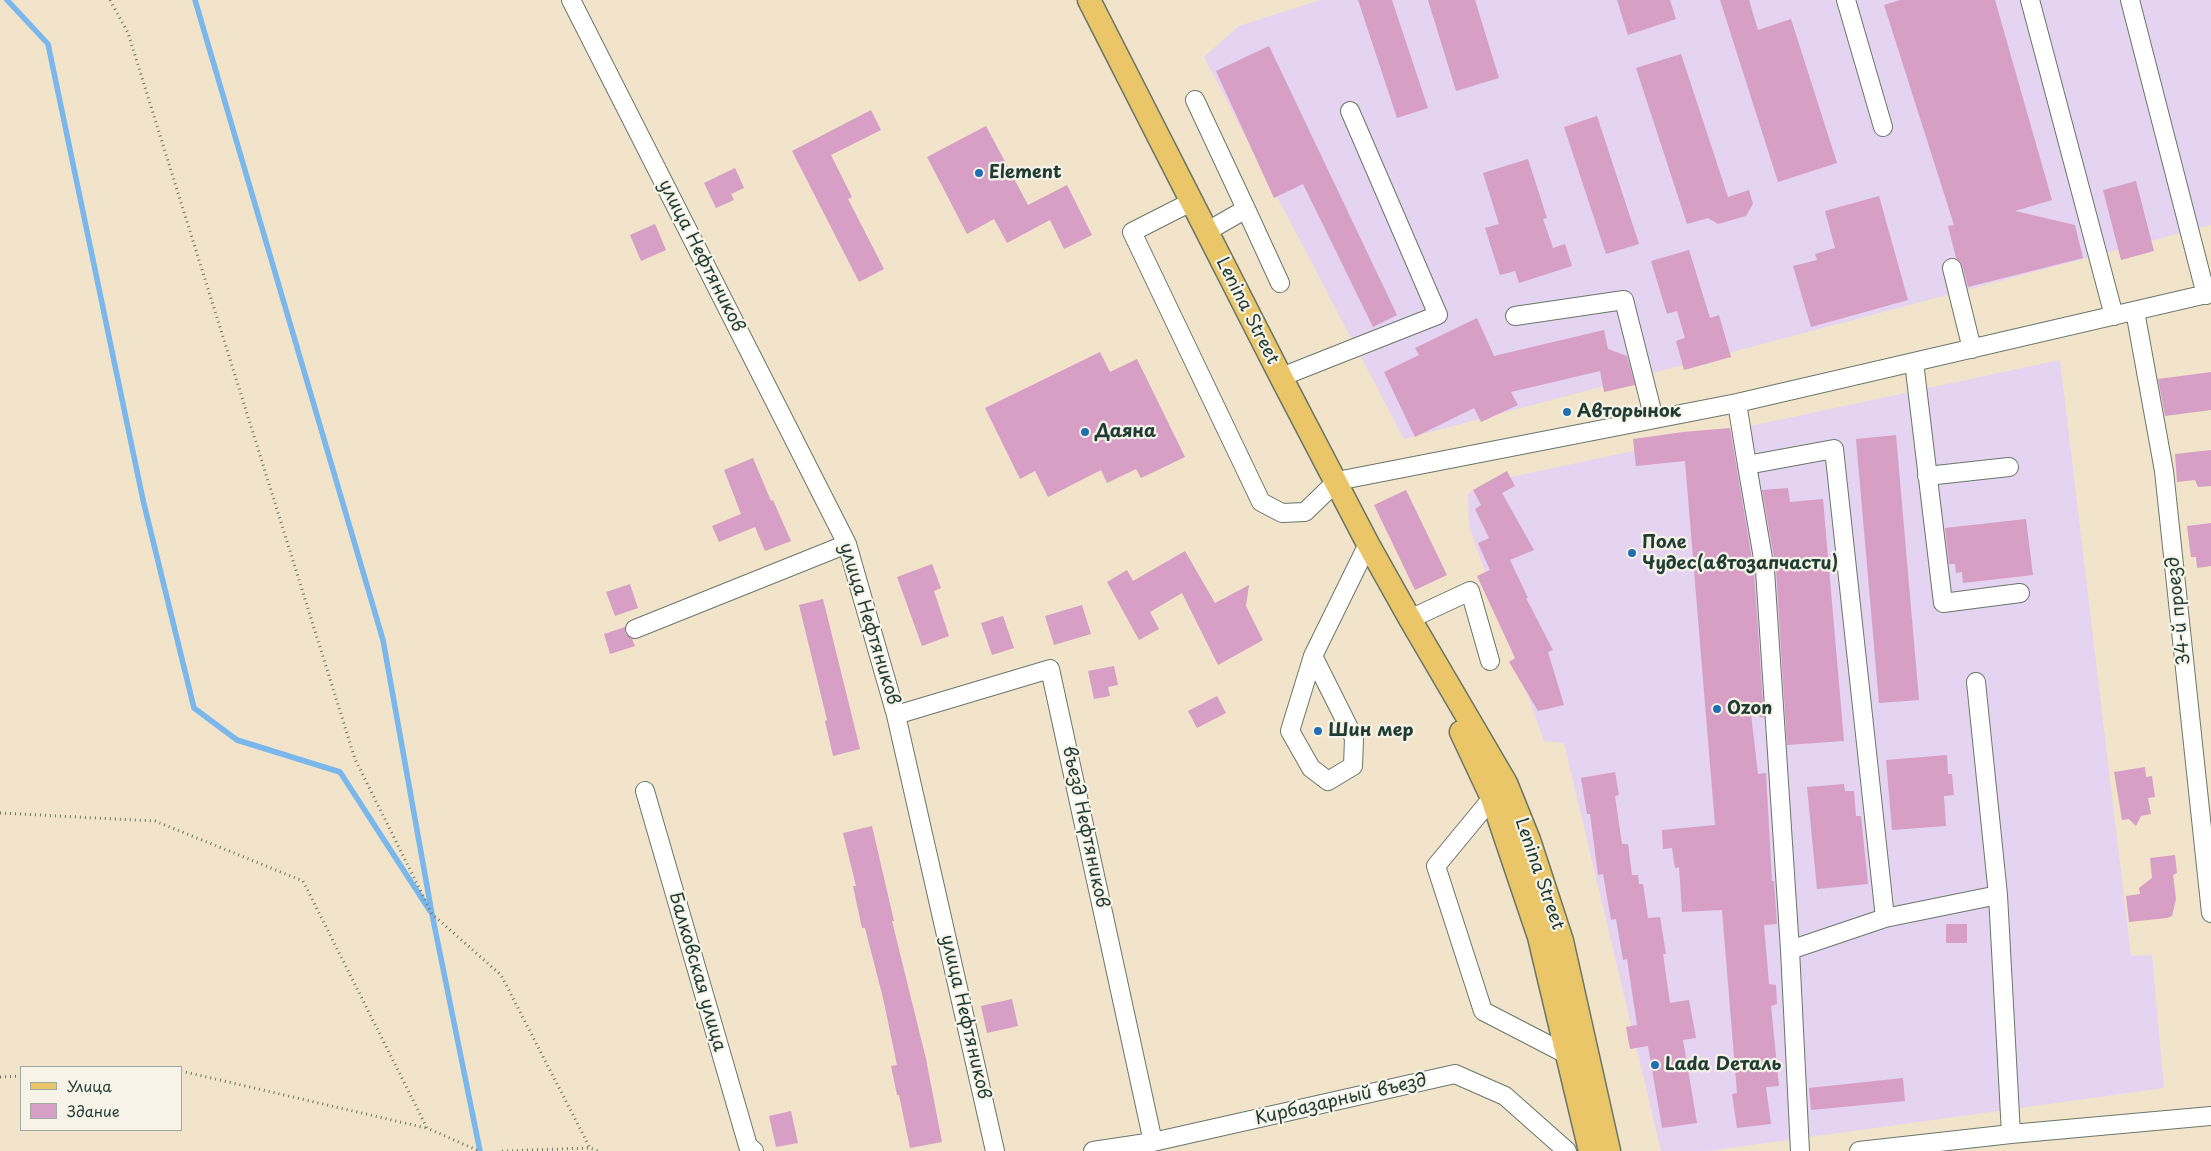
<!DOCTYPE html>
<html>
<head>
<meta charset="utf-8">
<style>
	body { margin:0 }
	#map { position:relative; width:2211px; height:1151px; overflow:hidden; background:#f1e4ca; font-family:"Playpen Sans",sans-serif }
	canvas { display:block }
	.legend { position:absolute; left:20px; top:1066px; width:162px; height:65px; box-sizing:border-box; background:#f7f3e8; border:1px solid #a1aaa0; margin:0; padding:6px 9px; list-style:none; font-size:15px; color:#1f3d34 }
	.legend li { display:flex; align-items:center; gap:10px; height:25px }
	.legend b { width:25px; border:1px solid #a1aaa0 }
</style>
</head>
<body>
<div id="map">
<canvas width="2211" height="1151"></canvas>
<ul class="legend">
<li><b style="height:6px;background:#ebc669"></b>Улица</li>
<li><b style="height:14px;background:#d79ec6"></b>Здание</li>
</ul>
</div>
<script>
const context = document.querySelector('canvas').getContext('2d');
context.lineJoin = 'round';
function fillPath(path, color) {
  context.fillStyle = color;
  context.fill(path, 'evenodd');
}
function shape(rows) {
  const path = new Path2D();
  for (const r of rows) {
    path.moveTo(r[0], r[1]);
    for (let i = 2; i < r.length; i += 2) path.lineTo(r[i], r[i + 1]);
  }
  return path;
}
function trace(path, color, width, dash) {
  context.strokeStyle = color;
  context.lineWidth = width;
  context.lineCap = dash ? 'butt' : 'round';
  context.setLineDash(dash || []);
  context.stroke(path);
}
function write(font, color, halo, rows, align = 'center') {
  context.font = font + ' "Playpen Sans",sans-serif';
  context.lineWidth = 4.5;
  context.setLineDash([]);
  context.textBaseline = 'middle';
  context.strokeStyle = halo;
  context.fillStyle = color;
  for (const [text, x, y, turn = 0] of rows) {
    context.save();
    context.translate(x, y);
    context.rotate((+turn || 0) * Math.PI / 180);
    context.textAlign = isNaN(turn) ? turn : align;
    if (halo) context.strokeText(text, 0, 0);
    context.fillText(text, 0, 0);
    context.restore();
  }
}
fillPath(shape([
	[1320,0,2211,0,2211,225,1404,439,1204,57,1239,26],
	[2060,360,2131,956,2152,955,2164,1088,1708,1151,1661,1151,1564,743,1544,741,1469,526,1468,494,1488,482]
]), '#e4d3f1');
trace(shape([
	[7,0,48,44,143,500,194,708,237,740,340,772,430,911],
	[195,0,383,640,432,914,480,1151]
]), '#79b7ec', 5.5);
fillPath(shape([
	[1358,0,1392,0,1428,108,1397,118],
	[1428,0,1475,0,1499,78,1456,91],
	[1617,0,1670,0,1676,19,1628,35],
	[1720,0,1749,0,1758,30,1791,19,1837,163,1778,182],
	[1900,0,1995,0,2052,200,2015,211,2075,225,2083,258,1968,287,1962,265,1956,258,1948,226,1954,225,1884,5],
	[1269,46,1397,315,1373,327,1303,184,1274,198,1216,71],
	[1681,54,1728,197,1749,190,1753,204,1746,216,1718,224,1708,218,1687,224,1636,68],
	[871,110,881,130,831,155,852,197,848,199,884,269,859,282,792,151],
	[1597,116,1639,244,1606,254,1564,127],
	[986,126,1028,205,1067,185,1092,235,1064,249,1050,220,1007,243,994,219,967,234,927,157],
	[1528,159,1547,218,1543,219,1553,248,1565,244,1572,266,1519,283,1515,271,1500,275,1485,228,1499,224,1483,173],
	[735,168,744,188,731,194,734,200,716,208,704,183],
	[2136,181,2154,251,2121,260,2103,190],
	[1879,196,1908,300,1811,327,1793,266,1817,260,1815,254,1835,248,1825,211],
	[655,224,666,250,641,261,630,235],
	[1689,250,1710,318,1719,315,1731,357,1684,370,1676,341,1685,338,1677,311,1667,314,1651,261],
	[1477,318,1494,356,1604,330,1608,349,1627,356,1635,385,1604,392,1600,371,1511,392,1518,405,1481,422,1474,408,1415,437,1384,372,1419,355,1415,348],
	[1100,352,1110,372,1137,359,1185,457,1141,478,1136,469,1107,483,1101,470,1048,497,1035,471,1020,479,985,408],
	[2211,372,2211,410,2165,416,2158,379],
	[1730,428,1754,571,1764,718,1751,714,1758,774,1766,773,1772,881,1774,881,1777,924,1764,925,1769,984,1776,985,1777,1004,1771,1006,1779,1086,1766,1087,1771,1124,1737,1128,1732,1094,1737,1093,1722,910,1682,912,1679,867,1675,868,1672,848,1663,849,1662,830,1715,825,1685,461,1636,466,1633,439,1683,432],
	[1896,435,1919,700,1879,703,1856,439],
	[2211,450,2211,486,2198,487,2195,480,2177,482,2175,454],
	[753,458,771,501,773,500,791,541,765,551,755,527,719,542,712,526,741,514,724,470],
	[1507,471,1515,486,1502,493,1534,550,1510,560,1528,598,1526,598,1553,650,1548,652,1564,705,1538,711,1509,662,1515,658,1477,576,1490,570,1478,543,1489,538,1475,509,1481,505,1473,490],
	[1788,488,1790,502,1823,499,1844,741,1787,745,1776,569,1762,490],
	[1406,490,1447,575,1415,590,1374,505],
	[2026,519,2033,575,1963,583,1962,572,1956,573,1955,564,1949,564,1945,528],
	[2211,523,2211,566,2197,568,2196,557,2191,557,2187,526],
	[1185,551,1215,603,1249,585,1246,606,1263,640,1218,665,1182,593,1150,612,1159,629,1139,640,1107,582,1127,570,1133,581],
	[932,564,941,588,934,591,949,636,922,646,897,577],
	[630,584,638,608,615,616,606,592],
	[823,599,860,749,833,756,825,721,827,720,799,605],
	[1082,605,1091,634,1054,645,1045,616],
	[1003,616,1014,648,992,655,981,623],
	[625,627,625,633,632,639,635,646,610,654,604,634],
	[1114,666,1118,685,1108,687,1110,696,1094,699,1088,671],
	[1217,696,1226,713,1197,728,1188,711],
	[1947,755,1948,774,1952,774,1954,795,1944,796,1946,826,1892,830,1886,760],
	[2145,767,2146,777,2152,776,2155,797,2148,798,2151,814,2141,816,2136,826,2129,819,2122,820,2114,772],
	[1615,772,1619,795,1615,796,1622,844,1628,844,1632,875,1638,875,1639,884,1643,884,1648,918,1660,917,1666,954,1663,954,1670,1003,1689,1000,1696,1038,1683,1040,1697,1123,1662,1128,1648,1046,1630,1049,1626,1027,1637,1025,1627,959,1623,960,1616,919,1611,920,1603,874,1598,875,1590,814,1587,814,1581,778],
	[1844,784,1845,791,1854,791,1856,816,1861,816,1868,884,1817,889,1807,787],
	[872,826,894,921,892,921,926,1059,942,1142,910,1148,899,1095,897,1095,891,1066,897,1065,883,998,865,928,862,928,853,886,856,886,843,833],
	[2175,855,2177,873,2173,875,2176,899,2172,916,2167,918,2129,922,2126,896,2140,894,2139,888,2152,878,2150,858],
	[1946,924,1967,924,1967,943,1946,943],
	[1012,999,1018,1026,987,1033,981,1006],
	[1903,1078,1905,1101,1811,1110,1809,1088],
	[791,1111,798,1143,776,1147,769,1116]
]), '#d79ec6');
const minor = shape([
	[571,0,847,544,896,715,995,1151],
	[1846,0,1883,127],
	[2030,0,2114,316],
	[2130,0,2206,295],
	[1195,100,1246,209],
	[1191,202,1132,232,1261,502,1282,513,1305,512,1337,481,1737,403,2211,293],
	[1206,232,1246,209,1280,283],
	[1952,268,1972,349],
	[2135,311,2164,471,2211,913],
	[1515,316,1624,300,1654,419],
	[1914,362,1943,603,2020,593],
	[1281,377,1438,315,1350,111],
	[1737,403,1747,465,1834,449,1885,918],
	[1747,465,1765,570,1790,950,1800,1151],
	[1927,476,2009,467],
	[1410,619,1470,591,1490,661],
	[635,629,847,544],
	[1313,656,1354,738,1353,766,1328,781,1311,768,1290,731,1313,656,1368,544],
	[1976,682,1998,895,2011,1134],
	[896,715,1050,669,1153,1142],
	[645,791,748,1146,754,1151],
	[1492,798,1436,866,1483,1011,1568,1055],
	[1790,950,1885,918,1998,895],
	[1093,1151,1153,1142,1455,1074,1505,1096,1567,1151],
	[1859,1151,2011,1134,2211,1116]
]);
const major = shape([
	[1089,0,1281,377,1368,544,1410,619,1506,783,1529,840,1562,941,1609,1151],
	[1461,732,1492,798,1539,937,1590,1151]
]);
trace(minor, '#687768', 20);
trace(major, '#687768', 25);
trace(shape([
	[110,0,128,33,355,759,432,914,501,975,590,1148],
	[0,813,155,821,303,881,427,1128,479,1151],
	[181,1071,426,1128],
	[0,1077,21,1076],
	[502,1151,590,1148,598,1151]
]), '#687768', 3, [1, 4]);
trace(minor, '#fff', 18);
trace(major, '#ebc669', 22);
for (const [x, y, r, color] of [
	[979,173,5,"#1f6fb2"],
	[1567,412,5,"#1f6fb2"],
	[1085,432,5,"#1f6fb2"],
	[1632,553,5,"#1f6fb2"],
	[1717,709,5,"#1f6fb2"],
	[1318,731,5,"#1f6fb2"],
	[1655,1065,5,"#1f6fb2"]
]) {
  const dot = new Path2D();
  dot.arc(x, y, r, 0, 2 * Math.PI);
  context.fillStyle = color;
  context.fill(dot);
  trace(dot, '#f7f3e8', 2);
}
write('bold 18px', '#1f3d34', '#f7f3e8', [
	["Element",989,173],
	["Авторынок",1577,412],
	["Даяна",1095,432],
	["Поле",1642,543],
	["Чудес(автозапчасти)",1642,564],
	["Ozon",1727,709],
	["Шин мер",1328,731],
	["Lada Dеталь",1665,1065]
], 'left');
write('18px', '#1f3d34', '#f7f3e8', [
	["улица Нефтяников",701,256,63],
	["Lenina Street",1247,311,63],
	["34-й проезд",2179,611,-96],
	["улица Нефтяников",869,624,73],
	["въезд Нефтяников",1085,827,78],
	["Lenina Street",1539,874,71],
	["Балковская улица",697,972,74],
	["улица Нефтяников",965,1017,77],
	["Кирбазарный въезд",1341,1100,-13]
]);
</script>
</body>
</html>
